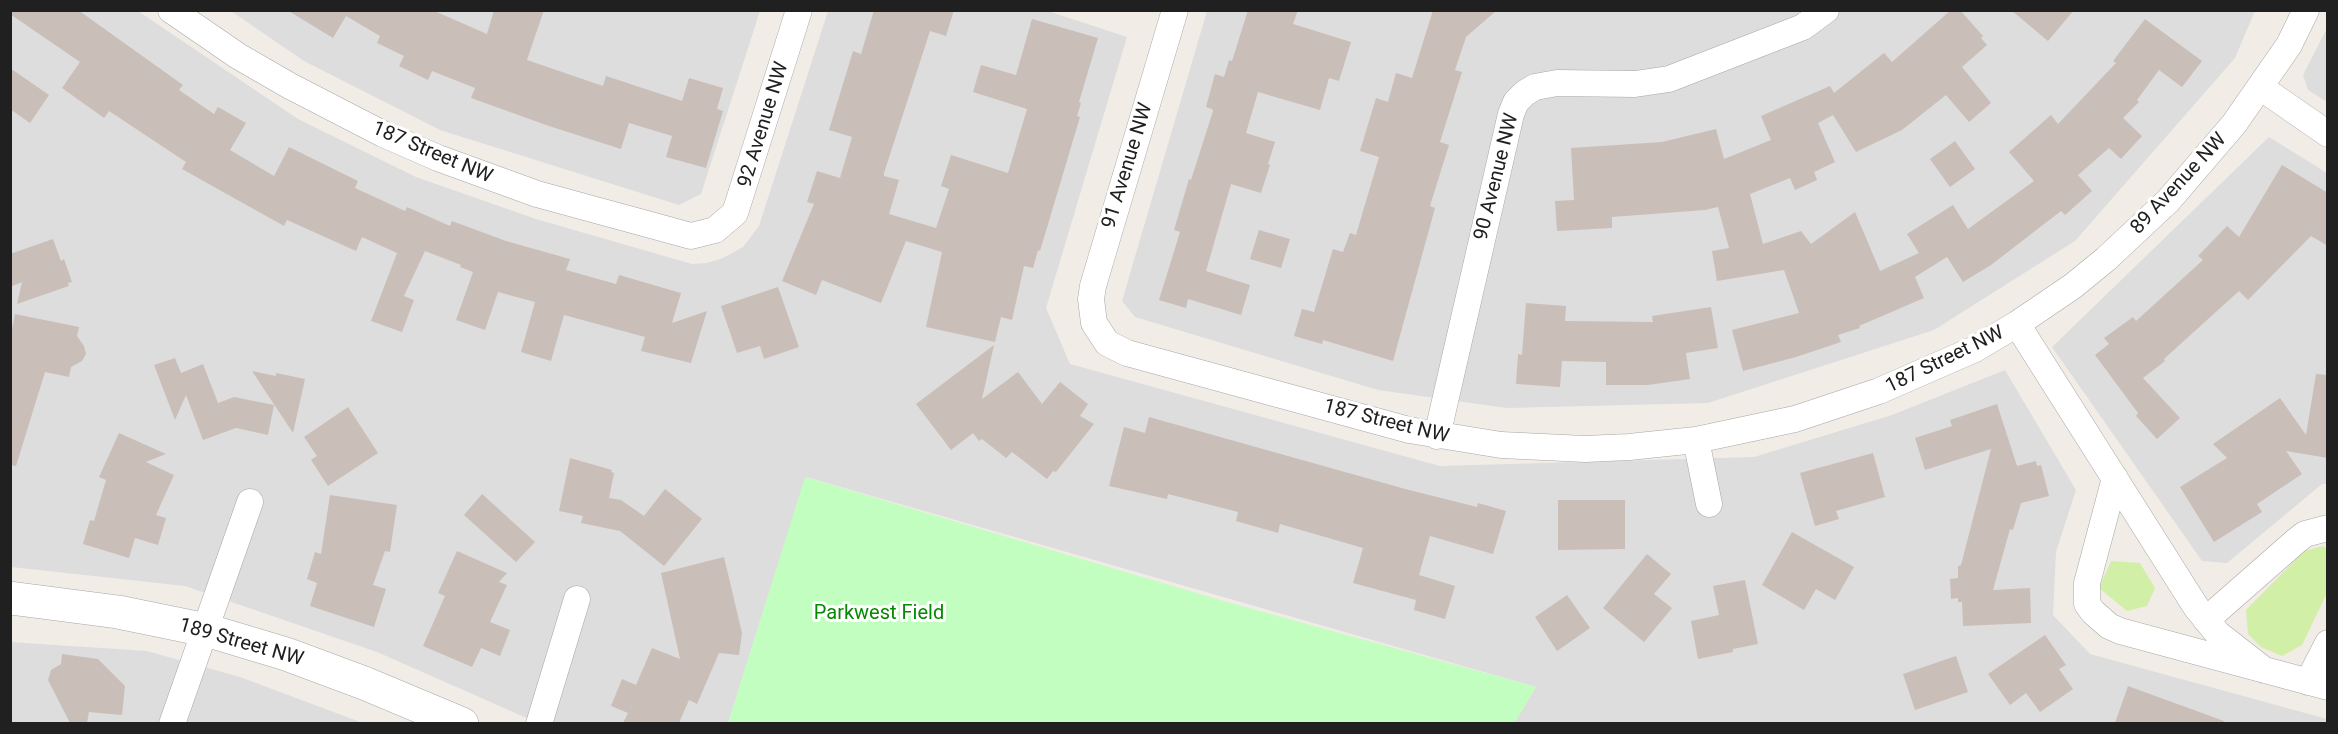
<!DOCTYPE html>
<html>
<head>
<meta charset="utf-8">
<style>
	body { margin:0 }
	#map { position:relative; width:2338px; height:734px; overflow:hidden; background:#f1ece6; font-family:Roboto,sans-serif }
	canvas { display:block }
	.frame { position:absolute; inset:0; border:12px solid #202020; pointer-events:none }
</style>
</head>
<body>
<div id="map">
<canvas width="2338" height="734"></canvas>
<div class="frame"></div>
</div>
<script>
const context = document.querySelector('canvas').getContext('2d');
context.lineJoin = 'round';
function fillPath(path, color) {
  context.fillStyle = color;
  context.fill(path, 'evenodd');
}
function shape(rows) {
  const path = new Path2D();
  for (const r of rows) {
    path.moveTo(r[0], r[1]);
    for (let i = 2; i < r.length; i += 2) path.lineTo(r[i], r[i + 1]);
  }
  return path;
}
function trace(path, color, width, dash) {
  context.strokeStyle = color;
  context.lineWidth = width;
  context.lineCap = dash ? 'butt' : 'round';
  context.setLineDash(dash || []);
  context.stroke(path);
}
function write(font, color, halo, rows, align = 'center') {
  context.font = font + ' Roboto,sans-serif';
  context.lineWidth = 6;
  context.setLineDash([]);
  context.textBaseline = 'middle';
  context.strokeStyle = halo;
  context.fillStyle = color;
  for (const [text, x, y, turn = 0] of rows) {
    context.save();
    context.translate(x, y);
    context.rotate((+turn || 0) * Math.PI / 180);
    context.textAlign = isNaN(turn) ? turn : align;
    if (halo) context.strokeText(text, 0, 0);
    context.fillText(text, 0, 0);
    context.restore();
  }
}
fillPath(shape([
	[11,11,138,11,298,119,416,177,536,219,692,264,707,263,723,258,743,247,759,226,828,11,1048,11,1127,37,1046,308,1070,364,1440,466,1754,457,1892,415,2005,370,2076,490,2056,552,2053,615,2090,654,2327,719,2327,723,1514,723,1536,687,806,477,728,723,538,723,377,652,185,586,11,567],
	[231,11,760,11,701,194,679,205,440,130,304,61],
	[1207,11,2255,11,2235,58,2075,241,1934,330,1708,403,1507,408,1378,390,1135,317,1122,301],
	[2327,28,2328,102,2327,102,2308,90,2303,75],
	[2269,137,2327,173,2327,484,2322,484,2227,563,2202,561,2052,347],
	[10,642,147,651,240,677,363,723,11,723]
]), '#dedddd');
fillPath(shape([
	[2323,546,2327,549,2327,593,2302,645,2282,656,2261,647,2248,634,2246,610,2304,551],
	[2111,561,2140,563,2155,588,2147,606,2127,611,2099,588]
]), '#d2efa8');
fillPath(shape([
	[805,477,1227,602,1536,687,1514,724,728,723]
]), '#c2fec0');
fillPath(shape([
	[10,10,78,10,183,85,179,90,214,114,218,107,246,123,230,150,274,176,289,147,358,181,355,188,405,211,407,207,450,226,452,221,506,241,570,259,566,270,616,284,619,275,681,293,672,323,707,311,691,363,641,351,645,337,564,315,551,361,521,352,535,302,498,292,485,330,456,320,473,272,460,267,461,265,425,251,404,296,414,300,402,332,371,321,397,253,362,237,356,251,287,220,284,226,182,169,186,162,109,111,104,118,62,88,80,62,10,14],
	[287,10,432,10,487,34,494,10,544,10,527,60,603,86,606,76,682,101,689,78,723,88,717,109,723,111,706,168,666,157,672,136,629,123,621,149,549,126,471,98,475,88,432,71,428,80,399,66,404,56,377,43,380,36,346,16,333,38],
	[874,10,954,10,946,36,930,31,884,173,884,176,899,180,889,214,936,228,949,189,941,186,951,155,1008,173,1027,109,973,92,981,65,1016,75,1032,19,1098,38,1079,102,1081,103,1077,116,1080,117,1040,251,1038,250,1033,268,1024,266,1012,320,1001,317,995,342,926,327,942,252,906,241,881,303,822,280,816,295,782,281,814,204,807,202,817,171,840,178,852,137,829,130,853,51,861,54],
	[1248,10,1298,10,1293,24,1351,42,1339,81,1329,78,1320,110,1258,92,1246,133,1275,142,1268,164,1270,165,1261,193,1231,184,1206,271,1250,285,1241,315,1188,299,1186,308,1159,300,1180,232,1174,230,1189,179,1191,180,1213,111,1212,109,1206,107,1215,74,1224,77,1229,60,1232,61],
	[1433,10,1497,10,1466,37,1455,70,1462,72,1440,142,1449,145,1430,206,1435,208,1393,361,1323,340,1322,344,1294,336,1302,309,1314,312,1333,249,1343,252,1350,233,1356,235,1379,157,1360,151,1376,98,1388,102,1396,73,1412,78],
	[1951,10,1960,10,1983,36,1981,38,1987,45,1962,67,1991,103,1969,122,1946,95,1902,130,1856,152,1833,115,1818,123,1835,162,1814,172,1817,180,1795,190,1790,178,1750,194,1763,244,1801,231,1811,244,1855,212,1880,271,1919,253,1907,234,1953,205,1968,229,2034,181,2009,152,2051,115,2058,124,2116,63,2113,61,2145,19,2202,61,2182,87,2159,70,2137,100,2139,102,2123,118,2142,136,2121,159,2109,148,2078,175,2092,191,2065,215,2061,211,1991,265,1963,282,1947,257,1915,277,1924,298,1859,326,1860,328,1838,335,1841,342,1796,357,1743,371,1732,330,1799,313,1784,270,1717,281,1712,251,1729,248,1718,207,1705,210,1612,217,1612,228,1557,231,1555,201,1574,200,1571,148,1662,142,1716,129,1724,159,1771,140,1761,116,1830,86,1834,93,1884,53,1892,62],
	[2011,10,2074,10,2048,41],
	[10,68,49,95,30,123,10,109],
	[1955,141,1975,169,1950,187,1930,159],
	[2282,165,2328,193,2328,246,2311,236,2248,300,2239,291,2164,359,2165,361,2143,378,2180,418,2157,439,2136,416,2138,413,2095,355,2109,344,2104,338,2133,317,2136,321,2203,260,2198,256,2227,226,2239,237],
	[1259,230,1290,239,1281,268,1250,259],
	[53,239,61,261,64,259,72,282,68,283,69,286,17,304,22,282,10,287,10,254],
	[778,287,799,347,764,359,760,346,737,353,721,306],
	[1526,303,1566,306,1565,321,1653,322,1652,316,1711,307,1718,348,1686,353,1690,379,1648,385,1606,385,1606,362,1562,361,1560,387,1516,384,1518,354,1522,355],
	[15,314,79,327,77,336,84,346,86,354,82,361,71,367,69,377,45,372,16,466,10,465,10,338],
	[994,345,982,399,1018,372,1042,404,1060,382,1088,404,1080,416,1094,424,1056,472,1053,471,1047,479,1012,452,1006,458,982,439,979,441,973,433,951,450,916,404],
	[175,358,181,373,203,364,218,403,234,397,274,405,268,435,236,428,203,440,186,395,175,420,154,365],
	[252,371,276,376,276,373,305,379,293,433],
	[2316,374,2328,375,2328,458,2286,451,2302,474,2257,504,2262,512,2214,542,2180,487,2227,458,2213,444,2280,398,2306,435],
	[1997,404,2017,466,2036,461,2037,466,2041,465,2049,496,2021,503,2013,530,2010,529,1993,590,2030,588,2031,623,1963,626,1962,602,1958,602,1958,598,1951,599,1950,579,1958,578,1958,566,1961,565,1991,449,1925,470,1915,438,1952,426,1950,420],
	[348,407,378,453,328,486,311,460,317,456,304,437],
	[1149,417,1409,490,1477,507,1478,503,1506,511,1493,554,1430,536,1419,575,1455,586,1445,619,1414,610,1416,600,1353,583,1363,548,1280,524,1278,533,1236,521,1238,512,1168,494,1167,499,1109,486,1124,427,1145,433],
	[119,433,166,454,146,462,174,475,156,515,166,518,158,545,135,538,129,558,83,544,90,520,94,521,106,480,99,477],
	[1873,453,1885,497,1836,511,1839,519,1815,526,1800,473],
	[570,458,612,470,611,472,614,473,609,498,621,500,644,516,665,489,702,519,664,566,620,531,581,523,583,516,559,511],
	[482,494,535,542,516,562,464,515],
	[330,495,397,505,390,552,385,551,373,585,386,589,374,627,310,606,317,583,307,579,315,552,321,554],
	[1558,500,1625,500,1625,549,1558,550],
	[1792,532,1854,567,1835,600,1816,589,1804,610,1762,585],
	[457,551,507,573,499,582,507,585,490,622,510,630,500,656,481,648,472,667,423,646,445,596,438,593],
	[1647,554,1671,574,1654,594,1672,608,1644,642,1603,608],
	[724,557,742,633,739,655,719,653,697,704,689,700,679,723,623,723,628,713,611,706,622,679,636,685,652,648,680,659,661,573],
	[1745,580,1758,644,1733,649,1733,652,1698,659,1691,621,1719,615,1713,586],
	[1567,595,1590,628,1557,651,1535,617],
	[2045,635,2066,665,2059,669,2073,689,2040,712,2026,693,2010,705,1988,674],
	[62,654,98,659,125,686,122,715,89,712,87,723,70,723,48,680,51,670,61,664],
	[1956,656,1968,692,1915,710,1903,674],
	[2128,686,2224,721,2223,723,2115,723]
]), '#cabeb8');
const minor = shape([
	[171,10,238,56,290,86,383,134,438,158,537,194,691,236,715,230,735,213,799,10],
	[1175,10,1093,286,1091,299,1094,323,1107,343,1127,353,1409,430,1501,445,1585,449,1629,447,1696,440,1795,419,1879,391,1975,349,2017,324,2073,286,2106,259,2168,201,2234,124,2289,45,2306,10],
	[2260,87,2328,134],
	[2017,324,2196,607,2218,634,2264,670],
	[1437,436,1511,114,1516,102,1525,93,1535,87,1557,83,1635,84,1669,79,1803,27,1826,10],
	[1696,440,1709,504],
	[2115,478,2087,583,2087,604,2093,612,2109,626,2120,631,2328,687],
	[2206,620,2296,541,2305,534,2328,528],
	[2308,682,2328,643],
	[172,724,250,502],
	[539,724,577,599]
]);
const tertiary = shape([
	[10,598,118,612,206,630,286,654,364,683,462,724]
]);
trace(minor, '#a7a7a7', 27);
trace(tertiary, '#a7a7a7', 34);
trace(minor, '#fff', 26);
trace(tertiary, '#fff', 33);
write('20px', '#202020', '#fff', [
	["92 Avenue NW",764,125,-73],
	["187 Street NW",432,153,23],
	["91 Avenue NW",1128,166,-73],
	["90 Avenue NW",1497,177,-76],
	["89 Avenue NW",2179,184,-47],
	["187 Street NW",1945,360,-26],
	["187 Street NW",1386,422,14],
	["189 Street NW",241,643,16]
]);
write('20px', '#068903', '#fff', [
	["Parkwest Field",879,614]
]);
</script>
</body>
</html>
